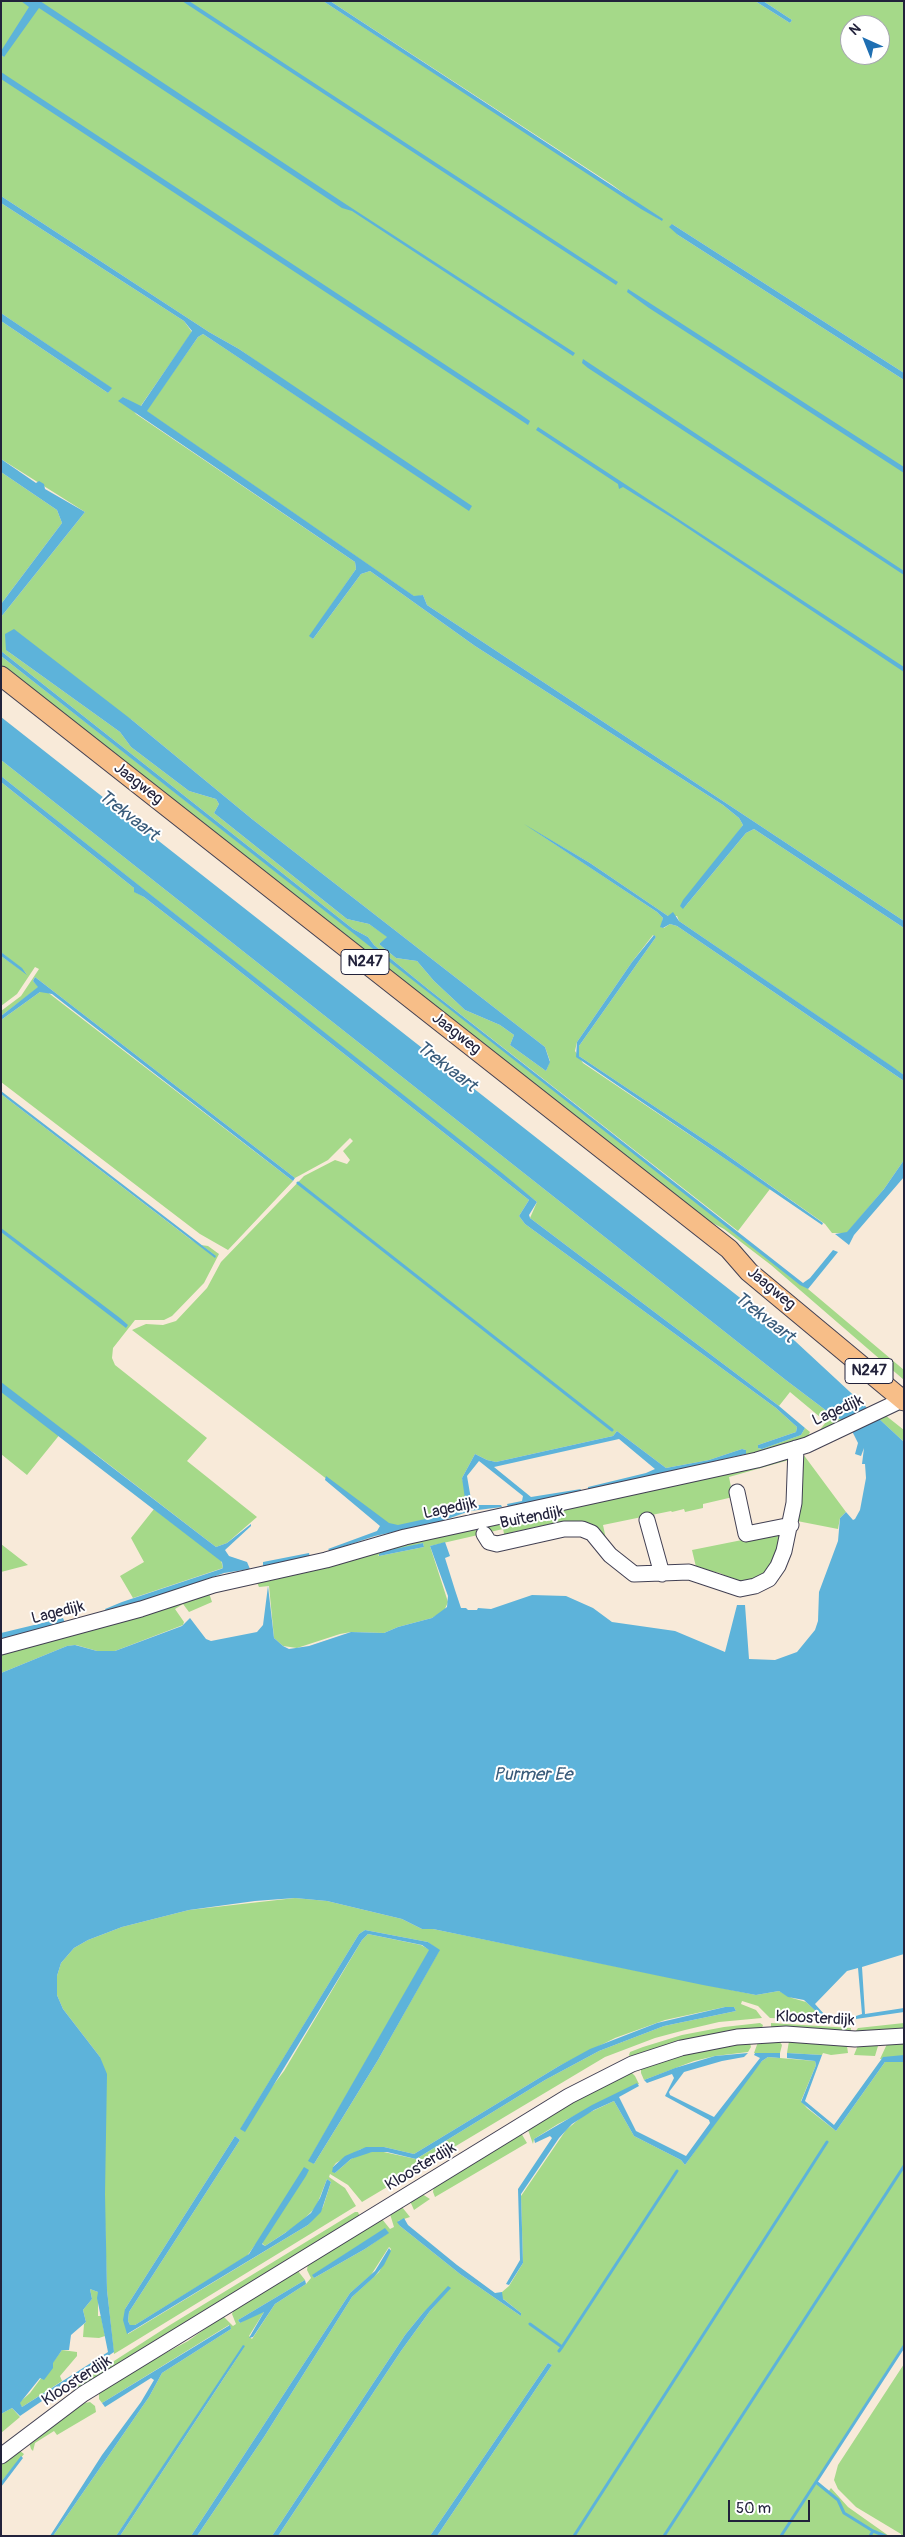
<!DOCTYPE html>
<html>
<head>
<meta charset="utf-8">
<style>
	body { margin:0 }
	#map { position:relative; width:905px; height:2537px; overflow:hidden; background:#f8ead9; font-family:Pangolin,sans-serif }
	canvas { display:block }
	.frame { position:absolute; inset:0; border:2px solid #22223b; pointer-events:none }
	.north { position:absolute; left:840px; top:15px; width:50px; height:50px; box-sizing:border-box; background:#fff; border:1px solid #a7a7b1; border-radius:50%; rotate:316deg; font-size:14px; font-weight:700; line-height:20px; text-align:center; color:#22223b }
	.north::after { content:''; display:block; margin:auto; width:18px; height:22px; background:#1f6fb2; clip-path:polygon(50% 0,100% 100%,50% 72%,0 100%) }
	.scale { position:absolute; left:728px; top:2500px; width:82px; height:22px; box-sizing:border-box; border:2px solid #22223b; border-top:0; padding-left:6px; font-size:15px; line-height:18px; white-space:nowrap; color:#22223b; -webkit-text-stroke:4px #fff; paint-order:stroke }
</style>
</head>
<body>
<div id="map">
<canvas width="905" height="2537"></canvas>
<div class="frame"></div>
<div class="north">N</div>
<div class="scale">50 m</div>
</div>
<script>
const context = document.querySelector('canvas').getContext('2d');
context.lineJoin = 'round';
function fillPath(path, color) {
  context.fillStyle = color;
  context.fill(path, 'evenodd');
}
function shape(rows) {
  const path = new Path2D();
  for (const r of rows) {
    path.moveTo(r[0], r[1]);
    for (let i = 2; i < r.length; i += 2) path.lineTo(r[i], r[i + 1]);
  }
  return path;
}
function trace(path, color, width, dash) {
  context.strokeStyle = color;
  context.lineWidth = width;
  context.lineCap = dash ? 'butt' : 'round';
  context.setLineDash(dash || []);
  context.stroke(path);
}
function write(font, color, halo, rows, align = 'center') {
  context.font = font + ' Pangolin,sans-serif';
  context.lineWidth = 4;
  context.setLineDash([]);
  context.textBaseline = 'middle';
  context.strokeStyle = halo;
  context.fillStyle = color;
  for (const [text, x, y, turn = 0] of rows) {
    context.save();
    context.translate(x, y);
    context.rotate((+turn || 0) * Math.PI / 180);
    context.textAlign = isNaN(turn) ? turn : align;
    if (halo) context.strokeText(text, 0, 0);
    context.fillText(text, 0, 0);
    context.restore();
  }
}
fillPath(shape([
	[1,1,323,1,662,221,611,184,330,1,755,1,790,23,792,20,763,1,904,1,904,373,672,224,678,235,904,380,904,921,427,605,423,595,415,597,146,411,198,337,203,334,469,510,239,349,209,332,1,196,1,55,4,57,1,51],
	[850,25,880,25,880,55,850,55],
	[1,203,184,321,192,332,140,407,123,397,136,414,355,562,356,569,310,636,313,639,361,574,370,571,475,646,723,805,739,818,743,825,683,909,746,833,754,829,904,928,904,1075,679,921,677,916,668,916,590,863,535,831,657,912,663,918,661,927,664,928,670,924,677,926,904,1081,904,1160,884,1189,847,1233,832,1233,825,1224,724,1153,579,1056,579,1046,656,937,653,935,632,962,577,1042,575,1051,583,1063,770,1189,738,1231,428,989,374,945,368,937,353,929,1,651,1,617,85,512,1,459,1,321,108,393,111,388,1,313],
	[6,650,132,720,252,819,545,1047,550,1061,546,1071,510,1045,514,1035,500,1025,465,1010,434,981,417,961,396,958,379,944,388,937,369,924,347,919,214,813,219,804,216,799,189,791,131,747,120,732],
	[1,472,57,510,62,523,1,604],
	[1,656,808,1289,904,1370,904,1380,771,1265,724,1229,701,1217,1,666],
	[1,760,787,1381,836,1418,845,1420,819,1431,826,1422,790,1392,779,1406,530,1218,537,1202,1,776],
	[1,782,134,888,135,892,144,897,224,959,529,1200,519,1216,525,1224,776,1408,797,1427,796,1432,758,1445,758,1448,762,1449,795,1437,801,1435,805,1428,810,1432,806,1440,733,1463,591,1494,588,1490,718,1462,744,1455,746,1450,742,1449,709,1460,666,1468,617,1431,613,1436,496,1462,487,1460,475,1454,462,1478,471,1508,392,1529,132,1330,146,1324,163,1325,176,1321,207,1288,221,1262,304,1176,335,1160,347,1164,350,1160,343,1151,353,1141,350,1138,328,1160,295,1178,35,977,33,981,39,987,1,1016,1,1011,21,996,39,969,35,967,17,994,1,1006,1,956,27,974,1,952],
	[46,991,293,1181,228,1250,200,1234,1,1082,1,1020,40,992],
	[1,1094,190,1239,216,1256,201,1245,208,1246,219,1254,204,1283,172,1316,164,1320,135,1320,113,1348,112,1358,115,1365,207,1438,187,1461,257,1517,227,1543,216,1547,94,1453,61,1433,27,1475,1,1454],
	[885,1415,904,1430,904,1442,878,1418],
	[803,1454,846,1512,840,1518,838,1529,797,1521],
	[788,1455,789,1460,729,1477,733,1497,703,1504,703,1508,685,1512,684,1509,672,1512,671,1511,603,1525,606,1539,550,1524,513,1532,510,1537,505,1538,503,1529,490,1532,488,1524],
	[154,1509,221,1560,223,1568,133,1598,120,1576,144,1562,131,1538],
	[476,1525,478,1535,430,1546,448,1602,444,1611,432,1618,398,1627,384,1633,351,1632,340,1634,297,1648,283,1646,274,1638,269,1586,259,1587,256,1580],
	[423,1543,424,1547,379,1556,378,1555],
	[772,1534,781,1535,783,1537,769,1573,744,1585,720,1573,711,1571,706,1572,696,1567,692,1550],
	[1,1544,28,1565,1,1572],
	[208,1590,212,1602,189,1612,183,1604,175,1609,184,1622,183,1625,115,1651,97,1651,76,1645,67,1646,1,1673,1,1649],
	[295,1898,327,1901,402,1919,422,1929,433,1929,756,1995,779,1991,792,1998,806,2002,826,2020,770,2018,758,2006,742,2001,741,2004,756,2010,762,2018,719,2022,685,2030,655,2038,605,2057,362,2202,348,2185,330,2174,329,2177,345,2188,356,2206,114,2354,107,2290,100,2057,63,2009,57,1995,57,1976,61,1963,74,1948,88,1940,122,1927,189,1910],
	[365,1930,428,1942,439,1951,378,2060,314,2164,309,2160,430,1950,421,1945,368,1934,362,1940,284,2071,241,2128,359,1934],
	[725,2007,734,2007,736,2011,664,2026,599,2051,545,2080,416,2159,379,2151,364,2153,351,2159,335,2173,333,2167,336,2163,361,2149,384,2147,414,2154,559,2066,615,2038,665,2020],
	[235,2136,240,2140,129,2312,128,2321,130,2325,135,2325,247,2256,255,2245,262,2243,265,2246,300,2223,316,2207,327,2179,331,2182,323,2207,308,2225,128,2334,125,2309],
	[760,2023,763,2025,762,2028,631,2058,629,2055,630,2052,643,2047,682,2035,724,2027],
	[771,2023,851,2028,851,2033,771,2028],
	[904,2023,904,2031,855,2032,858,2028],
	[779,2041,782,2045,780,2053,754,2053,758,2042],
	[789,2041,847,2046,848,2053,831,2055,823,2053,822,2055,787,2053],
	[904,2042,904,2058,880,2059,887,2044],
	[750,2043,751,2047,748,2052,715,2056,694,2061,644,2080,641,2073,641,2068,681,2053,726,2044],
	[858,2045,878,2045,878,2046,875,2056,854,2055],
	[768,2057,815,2061,816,2065,801,2101,807,2108,836,2131,885,2062,904,2062,904,2344,815,2483,828,2492,831,2488,848,2507,889,2536,437,2536,552,2365,548,2363,430,2536,278,2536,401,2351,430,2311,450,2288,422,2314,405,2335,272,2536,197,2536,264,2437,352,2297,379,2272,391,2249,389,2247,371,2275,350,2293,191,2536,120,2536,245,2346,116,2536,53,2536,149,2397,162,2373,231,2329,229,2325,102,2403,99,2399,99,2393,134,2370,188,2341,223,2316,233,2326,236,2324,232,2314,234,2309,298,2271,305,2280,238,2320,240,2323,262,2310,264,2312,249,2336,252,2339,275,2304,306,2284,311,2278,307,2270,308,2263,382,2219,390,2229,394,2227,390,2214,402,2207,410,2217,398,2221,400,2226,460,2274,521,2316,521,2313,502,2298,502,2292,509,2286,523,2263,521,2196,566,2130,584,2115,614,2101,634,2136,681,2160,685,2165,746,2080,762,2061],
	[385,2229,388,2233,365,2249,314,2278,313,2275],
	[631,2072,635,2076,639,2084,558,2124,534,2139,533,2144,528,2130,567,2103],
	[521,2133,527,2143,435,2197,433,2192,434,2186],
	[422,2194,430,2199,414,2210,410,2201],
	[355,2212,358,2212,360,2217,74,2391,72,2388,170,2325],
	[90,2289,98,2292,98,2316,101,2316,105,2336,99,2338,83,2337,84,2324,86,2322,83,2310,92,2299],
	[62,2350,77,2352,77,2356,60,2376,62,2381,22,2407,19,2403,30,2393],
	[904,2364,904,2536,901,2536,901,2534,856,2507,838,2489,834,2480,838,2465],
	[90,2402,95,2406,96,2412,57,2435,54,2431,35,2443,33,2451,31,2449,29,2442,64,2416,85,2403],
	[12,2408,20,2417,1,2433,1,2414],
	[20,2451,24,2454,1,2482,1,2462]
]), '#a5d989');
fillPath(shape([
	[21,1,40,1,347,205,575,353,573,356,352,211,342,208,39,8,4,57,1,55,1,51,29,7],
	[182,1,189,1,618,282,616,285],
	[323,1,330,1,663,219,662,221,641,209],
	[755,1,763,1,792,20,790,23],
	[1,72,517,412,530,421,528,425,1,79],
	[1,196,209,332,239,349,472,506,469,511,203,334,198,337,147,411,414,596,423,595,427,605,904,921,904,928,754,829,746,833,683,909,680,906,683,900,743,825,739,818,723,805,475,646,370,571,361,574,313,639,309,636,356,569,355,562,118,401,123,397,141,406,192,331,184,321,1,203],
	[672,224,904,373,904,380,678,235,669,227],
	[628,289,904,467,904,473,649,308,627,292],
	[1,313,112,388,108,393,1,321],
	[583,359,904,571,904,575,588,368,582,363],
	[538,427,904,667,904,672,674,519,623,487,619,489,618,484,536,430],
	[1,459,36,483,39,481,44,484,45,489,85,512,1,617,1,604,62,523,57,510,1,472],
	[14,629,132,720,252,819,545,1047,550,1062,546,1071,510,1045,514,1035,500,1025,465,1010,434,981,417,961,396,958,379,944,387,937,369,924,347,919,214,813,219,804,216,799,189,791,131,747,120,732,6,650,5,634],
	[1,651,353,929,368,937,374,945,428,989,803,1283,810,1278,833,1250,838,1252,808,1289,800,1285,1,656],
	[1,717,795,1341,904,1442,904,1954,862,1967,865,2014,904,2008,904,2012,856,2019,856,2016,862,2014,858,1968,847,1971,815,2004,824,2014,837,2016,836,2018,827,2017,821,2016,804,2000,788,1997,779,1991,756,1995,703,1985,433,1929,422,1929,402,1919,327,1901,295,1898,255,1901,189,1910,122,1927,88,1940,74,1948,61,1963,57,1976,57,1995,63,2009,100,2057,107,2074,105,2194,107,2290,114,2352,20,2416,12,2408,1,2414,1,1673,67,1646,75,1645,97,1651,115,1651,182,1626,190,1618,206,1639,211,1641,257,1632,263,1625,268,1586,274,1638,283,1646,289,1649,309,1646,351,1632,384,1633,398,1627,432,1618,447,1607,448,1596,430,1546,445,1542,450,1556,445,1558,455,1590,461,1608,466,1608,468,1610,477,1610,478,1608,491,1609,532,1595,566,1596,593,1608,612,1622,675,1631,725,1652,737,1605,745,1605,749,1659,775,1660,797,1652,815,1630,818,1621,819,1592,838,1541,840,1518,846,1512,853,1520,855,1519,860,1510,866,1478,865,1464,862,1464,864,1448,861,1456,855,1454,858,1443,847,1421,836,1418,787,1381,1,760],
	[90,2289,98,2292,97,2298,108,2352,22,2407,20,2403,40,2378,44,2380,53,2368,53,2363,62,2350,69,2350,71,2335,86,2322,83,2310,92,2299],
	[1,776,502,1173,537,1202,529,1215,530,1218,779,1406,805,1428,801,1435,762,1449,758,1448,758,1445,796,1432,797,1427,776,1408,525,1224,519,1216,529,1200,224,959,144,897,134,892,134,888,1,782],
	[524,824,590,863,668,916,673,912,679,921,893,1067,904,1075,904,1081,677,926,670,924,663,928,660,927,663,918,657,912],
	[654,935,656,937,579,1046,579,1056,724,1153,823,1223,822,1225,576,1057,577,1042,632,962],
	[1,952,22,968,27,975,1,956],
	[35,977,295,1178,293,1181,52,994,40,992,1,1020,1,1016,38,987,33,981],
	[1,1091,216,1256,215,1258,1,1094],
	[904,1160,904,1177,854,1235,849,1245,835,1234,847,1232,884,1189],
	[1,1228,120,1318,128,1325,126,1328,1,1232],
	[1,1382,216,1547,227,1543,251,1524,251,1526,225,1550,229,1556,247,1562,250,1569,224,1573,149,1600,106,1611,105,1609,122,1602,221,1569,223,1568,222,1562,1,1392],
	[617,1431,666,1468,709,1460,742,1449,746,1450,746,1454,588,1490,588,1487,646,1473,655,1469,619,1439,494,1467,531,1497,581,1489,580,1491,508,1507,507,1504,522,1501,523,1496,479,1461,467,1476,472,1505,501,1505,502,1507,470,1511,439,1522,375,1536,330,1551,328,1549,377,1531,380,1526,325,1480,326,1476,389,1523,398,1525,448,1514,466,1506,462,1478,475,1454,487,1460,496,1462,613,1436],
	[423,1543,424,1547,379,1556,379,1554,385,1551],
	[309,1553,310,1557,263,1566,263,1562],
	[63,1618,65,1623,1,1642,1,1633],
	[365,1930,428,1942,440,1950,378,2060,314,2164,308,2161,429,1950,422,1945,368,1934,362,1940,245,2132,240,2129,359,1934],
	[725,2007,734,2007,736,2011,664,2026,599,2051,545,2080,416,2159,387,2152,372,2152,351,2159,335,2173,332,2172,333,2167,345,2156,366,2147,384,2147,414,2154,559,2066,590,2049,657,2023],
	[748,2053,744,2057,722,2061,684,2072,669,2092,670,2095,714,2117,760,2058,754,2055,755,2053,780,2053,780,2058,768,2057,762,2061,685,2165,681,2160,634,2136,614,2101,594,2110,572,2124,559,2138,521,2194,523,2263,509,2285,506,2284,520,2260,518,2189,552,2138,550,2136,535,2143,534,2139,592,2105,637,2083,639,2086,619,2097,636,2131,686,2156,710,2123,709,2120,665,2096,674,2078,672,2074,647,2083,644,2080,675,2068,715,2056],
	[787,2053,822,2055,805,2101,834,2125,883,2057,904,2055,904,2062,885,2062,836,2131,801,2102,816,2065,815,2061,787,2058],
	[235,2136,240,2140,129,2312,128,2321,130,2325,135,2325,249,2254,304,2167,309,2170,306,2176,262,2244,265,2246,285,2233,311,2213,320,2198,327,2179,331,2182,321,2212,308,2225,127,2334,123,2320,125,2309],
	[404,2218,408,2225,457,2265,495,2293,502,2292,503,2299,521,2313,521,2316,460,2274,400,2226,397,2222],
	[385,2228,389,2233,365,2249,314,2278,312,2275],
	[389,2248,391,2251,384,2265,374,2277,352,2297,264,2437,197,2536,191,2536,350,2293,375,2271],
	[305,2280,306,2284,275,2304,253,2337,249,2338,264,2312,240,2323,238,2320],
	[448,2286,451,2288,430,2311,401,2351,278,2536,272,2536,405,2335,422,2314],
	[230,2325,231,2329,162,2373,149,2397,53,2536,50,2536,102,2455,141,2402,154,2380,151,2378,105,2407,102,2403],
	[243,2345,245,2346,120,2536,116,2536],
	[548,2363,552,2365,437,2536,430,2536],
	[21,2456,23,2458,1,2487,1,2482]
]), '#5db3da');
trace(shape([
	[298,1183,612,1430],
	[530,2324,562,2347,559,2351],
	[562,2347,677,2171],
	[816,2482,838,2500,844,2513,873,2531],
	[574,2536,827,2142],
	[664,2536,904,2166],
	[781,2536,904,2346],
	[870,2536,873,2531,885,2536]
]), '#5db3da', 3);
const minor = shape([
	[737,1492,746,1534,791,1525],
	[647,1520,662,1574],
	[484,1534,489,1542,497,1544,564,1529,582,1529,592,1533,610,1555,634,1574,689,1572,740,1589,755,1586,769,1579,778,1566,784,1551,794,1503,796,1448],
	[1,1647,141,1609,214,1585,326,1560,405,1537,757,1460,807,1445,904,1399],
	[1,2456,83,2394,569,2096,632,2064,681,2048,737,2037,786,2034,855,2039,904,2036]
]);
const major = shape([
	[1,676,729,1249,749,1272,904,1401]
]);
trace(minor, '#424053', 17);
trace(major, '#424053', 21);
trace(minor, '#fff', 15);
trace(major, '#f7be88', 19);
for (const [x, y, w] of [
	[365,962,48],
	[869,1371,48]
]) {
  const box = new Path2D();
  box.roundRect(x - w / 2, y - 12.5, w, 25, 4);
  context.fillStyle = '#fff';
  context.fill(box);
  trace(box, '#22223b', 1);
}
write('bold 15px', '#22223b', null, [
	["N247",365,962],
	["N247",869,1371]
]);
write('16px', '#22223b', '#fff', [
	["Jaagweg",138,784,38],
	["Jaagweg",456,1034,38],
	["Jaagweg",771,1289,40],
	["Lagedijk",838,1411,-24],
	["Lagedijk",450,1509,-12],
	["Buitendijk",532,1518,-11],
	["Lagedijk",58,1613,-14],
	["Kloosterdijk",815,2019,3],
	["Kloosterdijk",421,2167,-31],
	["Kloosterdijk",77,2381,-33]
]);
write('italic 18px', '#3a5c7b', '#fff', [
	["Trekvaart",128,816,38],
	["Trekvaart",446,1067,38],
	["Trekvaart",764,1318,38],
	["Purmer Ee",533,1775]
]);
</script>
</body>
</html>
